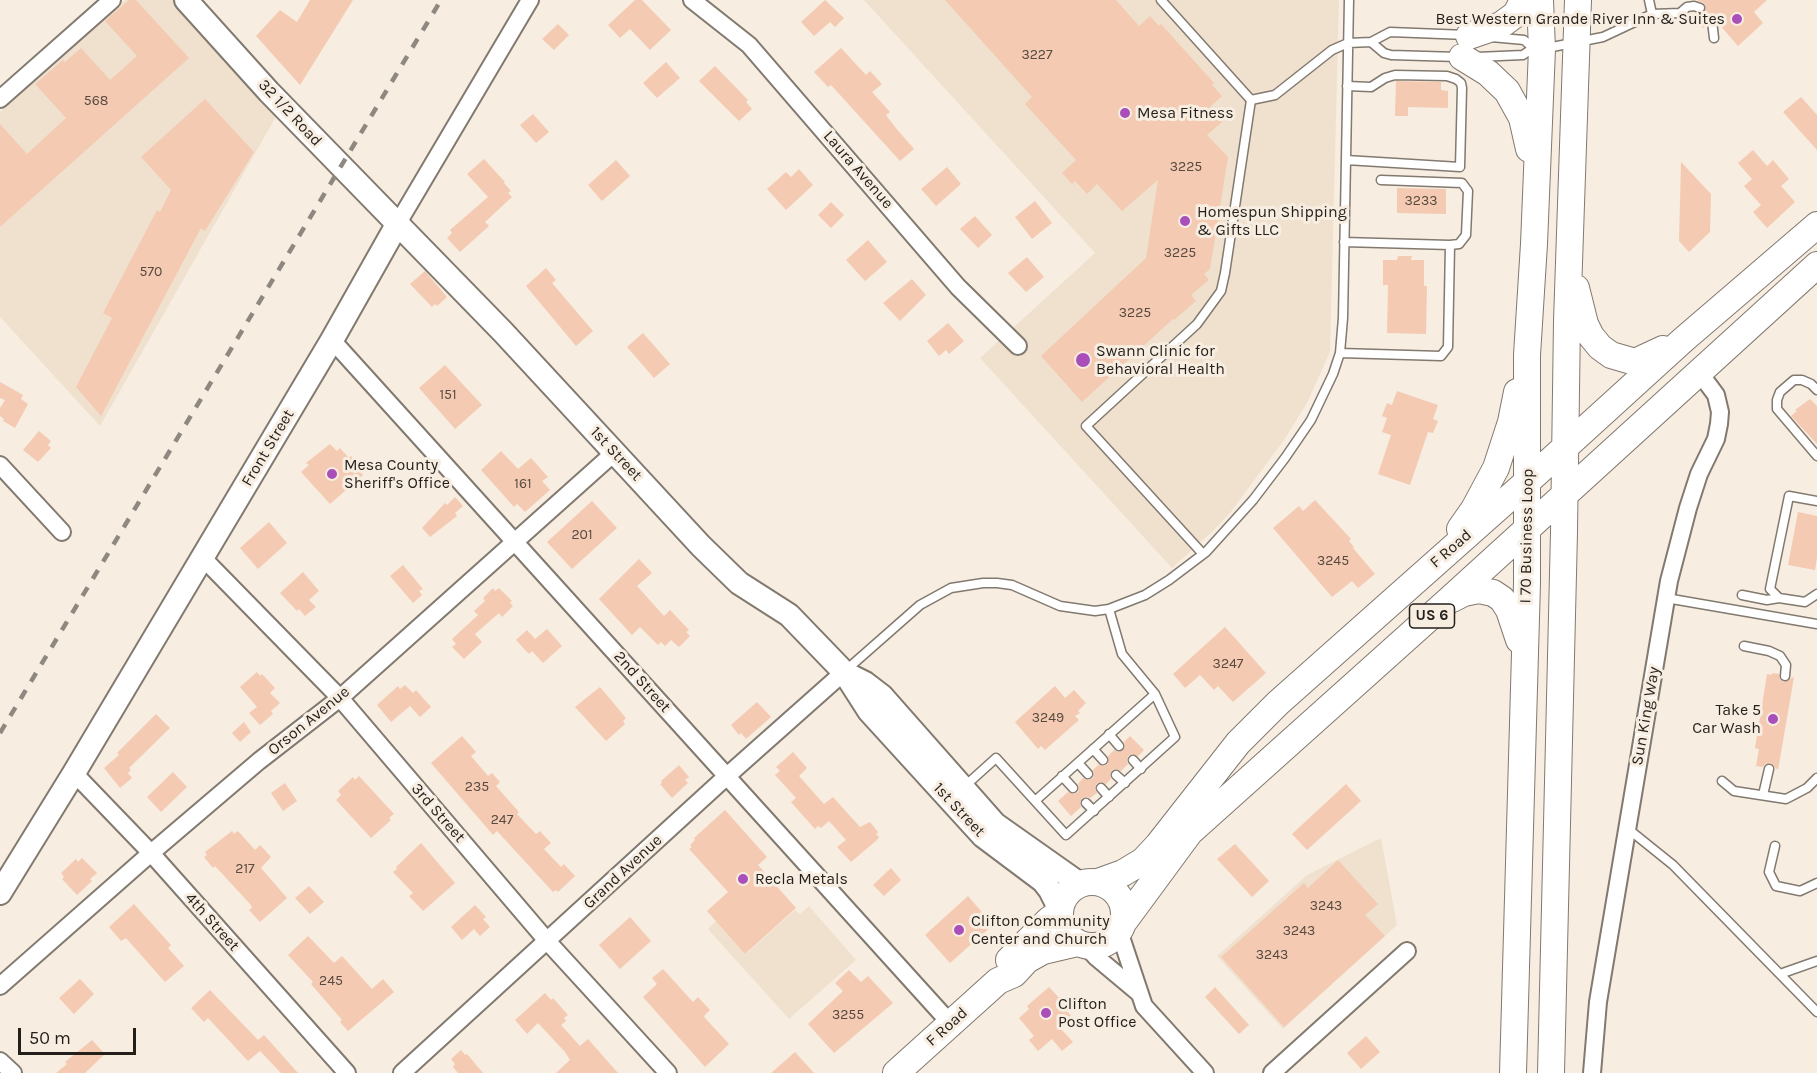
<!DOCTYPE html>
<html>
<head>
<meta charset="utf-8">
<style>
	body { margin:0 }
	#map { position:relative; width:1817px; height:1073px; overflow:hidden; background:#f7ede1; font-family:Karla,sans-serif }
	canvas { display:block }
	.scale { position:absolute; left:18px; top:1028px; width:118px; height:27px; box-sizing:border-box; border:3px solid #231f1b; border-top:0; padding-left:8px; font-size:18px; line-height:21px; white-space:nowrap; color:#231f1b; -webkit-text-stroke:4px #f7ede1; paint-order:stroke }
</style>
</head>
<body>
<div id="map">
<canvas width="1817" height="1073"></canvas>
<div class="scale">50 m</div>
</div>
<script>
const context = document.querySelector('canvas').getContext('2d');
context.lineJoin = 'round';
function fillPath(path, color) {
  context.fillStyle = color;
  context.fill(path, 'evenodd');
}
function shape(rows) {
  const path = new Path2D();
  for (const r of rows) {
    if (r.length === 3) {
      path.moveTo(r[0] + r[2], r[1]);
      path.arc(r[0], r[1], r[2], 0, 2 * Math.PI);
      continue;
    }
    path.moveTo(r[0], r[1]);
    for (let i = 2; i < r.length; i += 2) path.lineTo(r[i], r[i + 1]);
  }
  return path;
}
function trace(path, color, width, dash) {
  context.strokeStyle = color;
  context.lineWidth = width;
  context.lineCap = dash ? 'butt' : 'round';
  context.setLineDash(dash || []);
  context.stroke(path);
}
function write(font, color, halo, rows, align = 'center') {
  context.font = font + ' Karla,sans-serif';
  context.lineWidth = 6;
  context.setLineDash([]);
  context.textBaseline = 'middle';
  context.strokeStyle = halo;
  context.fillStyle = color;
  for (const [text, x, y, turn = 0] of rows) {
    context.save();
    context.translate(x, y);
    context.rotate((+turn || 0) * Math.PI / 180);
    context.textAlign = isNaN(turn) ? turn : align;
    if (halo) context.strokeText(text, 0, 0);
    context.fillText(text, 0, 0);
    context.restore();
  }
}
fillPath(shape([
	[125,0,176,0,278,113,100,426,0,317,0,112],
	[864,0,1339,0,1330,352,1307,403,1284,440,1230,513,1214,530,1172,568,980,358,1095,253],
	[1381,838,1397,925,1283,1029,1217,956,1307,875],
	[809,906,856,960,789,1019,708,929,716,921,746,954,795,910,800,914]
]), '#f0e1cf');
fillPath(shape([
	[129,0,136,0,189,58,0,227,0,124,27,154,66,118,35,84,63,60,65,62,81,48,110,80,137,56,105,21],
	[310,0,353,0,300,85,256,36,280,10,297,22],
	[635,0,642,0,671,30,650,50,630,29,620,38,608,25],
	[825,0,844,18,835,27,830,22,814,36,801,22],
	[945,0,1116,0,1139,26,1150,16,1159,26,1161,24,1214,83,1212,85,1222,96,1211,106,1224,120,1207,135,1228,157,1210,269,1204,274,1209,280,1191,295,1196,301,1174,320,1173,319,1082,402,1041,356,1146,258,1158,180,1122,211,1097,184,1087,194,1075,181,1072,184,1062,173,1076,160,1025,104,1032,97],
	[1697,0,1767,0,1754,12,1763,23,1738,46,1719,24,1715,15,1708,16,1706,26,1703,28,1692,16,1695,13,1702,14,1706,9,1704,3],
	[558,24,569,35,554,50,542,39],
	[841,48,866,75,870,71,882,84,872,92,890,112,886,115,895,127,914,149,900,161,831,85,828,87,814,72],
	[666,62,680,78,657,98,643,83],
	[715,66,748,100,746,102,752,109,739,121,699,81],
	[1396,81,1441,82,1441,90,1448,91,1448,108,1408,107,1408,116,1395,116],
	[1801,97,1817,115,1817,150,1783,112],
	[205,99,254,152,205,231,201,228,101,416,76,387,112,318,103,313,157,210,160,212,171,190,141,157],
	[533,114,549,132,536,143,520,125],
	[1753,150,1767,166,1773,160,1789,179,1781,186,1795,202,1767,228,1753,212,1761,205,1744,186,1752,179,1738,163],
	[484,159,505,182,504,183,511,191,508,193,512,197,485,222,489,226,460,252,447,238,452,233,450,230,488,197,467,174],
	[616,160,630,176,602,201,588,185],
	[1681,162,1711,194,1710,232,1689,252,1679,241],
	[947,167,961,184,936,206,921,189],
	[799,169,813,185,786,210,767,189,786,172,791,177],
	[1397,188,1446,189,1446,214,1397,213],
	[1035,201,1052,223,1032,239,1015,217],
	[831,202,844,215,831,228,818,215],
	[975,216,992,235,978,248,960,229],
	[868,240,887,262,865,281,846,260],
	[1398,256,1412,256,1411,260,1424,260,1424,286,1427,286,1426,334,1387,333,1388,285,1383,285,1383,260,1397,260],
	[1027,257,1044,277,1026,292,1008,273],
	[546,268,556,280,552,283,593,331,576,346,526,286],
	[425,271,447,297,437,306,435,304,432,307,410,284],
	[912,279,926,295,900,321,883,303],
	[948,323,964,341,949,354,946,350,939,356,927,341],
	[643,333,670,364,654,378,627,347],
	[445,365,482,405,455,429,419,388],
	[0,382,23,395,21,399,28,404,15,428,3,421,4,419,0,416,0,408,5,400,0,398],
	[1397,391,1438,405,1433,419,1438,421,1433,433,1428,432,1410,485,1378,474,1391,435,1382,432,1387,418,1382,416,1387,403,1392,405],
	[1810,399,1817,406,1817,444,1791,416,1797,411,1795,410],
	[39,431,51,441,48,445,51,448,38,462,23,450],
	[330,444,337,451,340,448,349,458,351,456,362,468,359,470,363,475,330,504,301,472,309,465,306,463],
	[501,451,518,469,531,458,548,477,542,481,550,490,525,512,517,504,514,507,481,470],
	[455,497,463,506,455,513,457,516,430,537,422,528,445,503,447,505],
	[1315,500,1351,539,1349,541,1354,547,1353,548,1375,574,1358,588,1352,581,1332,597,1273,528,1299,506,1303,511],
	[592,501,617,528,572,569,547,542],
	[1798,512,1817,516,1817,557,1815,570,1788,565],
	[269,522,287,543,258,569,240,548],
	[639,559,652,573,637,586,664,616,670,610,689,630,686,632,690,636,679,647,671,640,665,646,661,642,658,645,640,627,632,635,599,599],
	[403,565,423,589,419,591,422,595,413,603,390,576],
	[303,572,319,591,309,600,316,607,305,616,299,609,297,611,280,593],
	[493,588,495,591,499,588,512,601,510,603,513,606,502,617,499,613,475,634,482,642,464,659,452,647,456,644,452,639,478,615,474,611,485,601,483,598],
	[1225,627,1266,673,1233,702,1218,686,1214,690,1200,675,1185,688,1173,674],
	[547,629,562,646,543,663,532,651,529,654,516,640,527,630,535,639],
	[257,672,260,676,262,674,275,688,270,693,280,703,271,711,273,714,260,725,249,713,257,707,240,687],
	[1772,673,1779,674,1780,679,1784,682,1794,677,1778,770,1770,763,1765,764,1763,767,1756,766,1759,749,1755,748,1767,674,1772,675],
	[405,685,413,693,416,690,431,707,420,717,410,706,391,722,377,705,398,686,400,689],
	[1055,686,1065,698,1074,690,1086,703,1078,711,1080,713,1075,716,1079,720,1045,750,1041,746,1038,749,1015,722],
	[600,687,626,718,623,721,625,724,606,741,575,707],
	[757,702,771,717,746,739,741,733,739,735,731,725],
	[156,714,170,728,129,768,131,770,128,773,132,778,120,788,104,768,119,755,117,753],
	[244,722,251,732,240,742,232,733],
	[462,736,476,752,471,756,488,776,492,773,500,782,496,786,519,812,517,814,536,834,540,831,551,843,544,849,561,867,564,864,575,876,558,892,556,890,553,892,497,831,493,835,431,763],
	[1130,736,1144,750,1138,756,1132,754,1128,756,1127,761,1128,764,1121,771,1117,769,1112,770,1110,774,1111,779,1106,784,1100,782,1096,784,1095,789,1097,793,1090,798,1087,797,1082,798,1080,802,1081,807,1071,816,1058,801,1068,792,1074,794,1078,792,1079,787,1078,784,1083,778,1089,780,1093,778,1094,773,1093,770,1099,764,1104,766,1108,764,1108,756,1114,750,1119,752,1123,750,1125,746,1124,742],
	[793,752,807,768,799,776,824,804,833,797,860,827,870,822,878,832,876,834,879,837,877,840,851,862,837,847,846,840,829,821,821,828,818,826,815,829,791,802,796,798,775,775,780,771,776,767],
	[679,765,689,777,685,780,688,783,672,798,660,784,662,783,661,781],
	[173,772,187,787,161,812,147,797],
	[359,776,394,814,389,818,391,820,371,838,336,800,341,795,338,791,353,777,355,780],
	[285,783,297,801,283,811,271,793],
	[1346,784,1361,801,1307,850,1292,834],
	[725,810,767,857,758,865,796,908,745,954,707,911,728,892,689,849,692,847,690,845,695,840,694,838],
	[232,831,234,834,238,831,255,850,260,845,271,857,261,868,287,898,260,922,249,910,252,908,251,905,215,866,213,868,204,857,207,855,205,852],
	[421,843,455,883,423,911,409,896,413,893,393,872,397,869,396,867],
	[1235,844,1269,881,1252,897,1217,859],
	[82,858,97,873,90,879,92,881,77,895,62,879,64,877,61,873,76,859,78,862],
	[1338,860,1378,904,1365,915,1385,936,1284,1027,1221,957,1304,883,1308,888],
	[891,868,901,880,884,896,873,885],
	[309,886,324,902,310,914,295,898],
	[968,896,993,925,950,963,925,935],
	[134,904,171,945,168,948,184,966,165,982,126,938,121,941,109,927],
	[475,905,486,917,483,919,490,927,480,936,474,929,462,940,451,927],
	[630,917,651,941,620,969,599,945],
	[308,936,334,963,342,956,372,989,383,979,394,992,348,1031,340,1022,342,1020,311,984,313,982,288,955],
	[663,969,693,1002,698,997,710,1010,704,1016,705,1018,729,1044,705,1067,643,997,657,984,652,978],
	[849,970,861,982,868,976,893,1003,834,1053,808,1024,843,991,835,983],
	[80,979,94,994,74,1014,59,998],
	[1049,987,1066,1005,1063,1007,1073,1018,1061,1029,1073,1042,1062,1051,1052,1039,1038,1051,1029,1040,1034,1036,1019,1018,1029,1009,1027,1006],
	[1215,987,1249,1025,1239,1034,1205,997],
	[210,990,258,1040,264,1035,298,1073,281,1073,260,1051,248,1061,208,1018,204,1022,191,1008],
	[545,993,551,1000,553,998,568,1015,564,1018,566,1021,561,1025,580,1046,588,1039,618,1073,556,1073,570,1060,565,1052,538,1023,527,1034,515,1020],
	[1366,1036,1380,1052,1361,1069,1347,1053],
	[92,1040,105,1054,85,1073,56,1073,67,1064,65,1062],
	[461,1050,465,1055,467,1054,483,1073,458,1073,453,1067,455,1064,451,1059],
	[795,1052,814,1073,771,1073]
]), '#f4cab2');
const lane = shape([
	[1161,0,1251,100],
	[1652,14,1680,13,1687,7,1694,6,1700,8],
	[1712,21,1714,38],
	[1491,37,1524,40,1533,48],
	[1371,42,1384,53,1391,55,1458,57],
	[1477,57,1523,55,1533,48,1542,49,1603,37,1652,14,1649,0],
	[1346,160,1460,167,1462,88,1461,83,1456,79,1447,76,1395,75,1385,78,1371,87,1347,86],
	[1344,242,1450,245,1459,244,1466,235,1468,191,1462,183,1381,180],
	[1340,353,1441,356,1448,347,1450,245],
	[1817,390,1811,384,1802,380,1794,380,1780,392,1777,400,1777,409,1817,456],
	[1203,554,1086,426,1197,324,1221,291,1225,273,1251,100,1275,95,1332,50,1348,43,1371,42,1390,32,1467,35],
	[1742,595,1767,600,1779,598,1805,602,1817,594],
	[1666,598,1817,624],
	[1779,598,1770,589,1789,496,1817,501],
	[1744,646,1769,651,1780,656,1786,665,1785,676],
	[845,671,920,605,951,588,983,583,997,583,1012,585,1060,606,1095,611,1109,609,1145,595,1169,580,1206,552,1253,500,1285,458,1311,420,1333,374,1340,353,1343,318,1349,0],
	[1109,734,1119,746],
	[1093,749,1103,760],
	[1133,760,1141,769],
	[1078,763,1088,774],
	[1116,775,1125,783],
	[1062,776,1073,788],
	[1722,781,1734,791,1786,799,1807,788,1817,778],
	[965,786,996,758,1066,835,1175,737,1155,694,1122,654,1109,609],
	[1101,788,1109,797],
	[1763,795,1769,769],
	[1035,801,1155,694],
	[1086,803,1094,811],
	[1627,828,1673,865,1817,1012],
	[1775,846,1769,872,1776,886,1800,891,1817,883],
	[1780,974,1817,961]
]);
const street = shape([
	[692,0,749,45,958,287,1018,346],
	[0,99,112,0],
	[398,223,530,0],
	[332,340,951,1024],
	[0,465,62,532],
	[202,557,340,698,548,942,668,1073],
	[74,773,151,853,347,1073],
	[1119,931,1144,1006,1205,1073],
	[1086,946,1096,957,1139,993],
	[0,986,151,853,259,761,340,698,614,453],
	[0,1061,13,1073],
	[402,1073,727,776,844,672],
	[1272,1073,1407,951],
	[1592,1073,1598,1002,1669,581,1688,508,1699,474,1716,439,1719,424,1720,412,1716,395,1699,372]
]);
const secondary = shape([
	[186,0,269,92,503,332,701,546,739,583,789,615,844,672,869,711,983,836,1043,881,1050,890,1060,910],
	[847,674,865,683,882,696,995,824,1080,884],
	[0,893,74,773,332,340,398,223]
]);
const primary = shape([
	[1469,36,1501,25,1516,14,1523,0],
	[1462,57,1488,73,1507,91,1522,118,1529,149],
	[1576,288,1585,324,1591,336,1600,347,1611,355,1635,362,1663,349],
	[1460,529,1474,509,1496,468,1511,422,1517,392],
	[1452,599,1464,593,1479,590,1493,593,1502,599,1509,610,1519,640],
	[1092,914,32],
	[1098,882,1123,873,1143,861,1158,845,1238,743,1278,703,1528,481,1683,340,1817,225],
	[1123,923,1190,832,1449,600,1817,265],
	[1009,960,1049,920,1060,912],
	[896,1073,998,981,1014,974,1027,960,1043,951,1077,943],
	[1513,1073,1527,583,1527,355,1534,244,1542,49,1540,0],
	[1551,1073,1564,532,1567,321,1578,0]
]);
trace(lane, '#82796f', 11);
trace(street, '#82796f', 20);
trace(secondary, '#82796f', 26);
trace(primary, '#82796f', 28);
trace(lane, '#fff', 8);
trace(street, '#fff', 16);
trace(secondary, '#fff', 22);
trace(primary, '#fff', 26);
trace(shape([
	[0,733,441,0]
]), '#8f8880', 4.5, [10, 10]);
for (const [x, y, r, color] of [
	[1737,19,6,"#aa4fba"],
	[1125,113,6,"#aa4fba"],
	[1185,221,6,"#aa4fba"],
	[1083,360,8,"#aa4fba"],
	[332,474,6,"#aa4fba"],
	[1773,719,6,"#aa4fba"],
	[743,879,6,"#aa4fba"],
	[959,930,6,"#aa4fba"],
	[1046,1013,6,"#aa4fba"]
]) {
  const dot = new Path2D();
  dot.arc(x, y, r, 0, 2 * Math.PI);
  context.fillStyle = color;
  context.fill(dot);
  trace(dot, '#f7ede1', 2);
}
write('14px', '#574a41', null, [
	["3227",1037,55],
	["568",96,101],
	["3225",1186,167],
	["3233",1421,201],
	["3225",1180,253],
	["570",151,272],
	["3225",1135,313],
	["151",448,395],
	["161",523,484],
	["201",582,535],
	["3245",1333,561],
	["3247",1228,664],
	["3249",1048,718],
	["235",477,787],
	["247",502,820],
	["217",245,869],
	["3243",1326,906],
	["3243",1299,931],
	["3243",1272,955],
	["245",331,981],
	["3255",848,1015]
]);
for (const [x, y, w] of [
	[1432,616,45]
]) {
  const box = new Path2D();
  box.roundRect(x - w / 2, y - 12, w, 24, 4.5);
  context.fillStyle = '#f7ede1';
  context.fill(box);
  trace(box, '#231f1b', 1.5);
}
write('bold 15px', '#231f1b', null, [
	["US 6",1432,616]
]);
write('16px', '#231f1b', '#f7ede1', [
	["Best Western Grande River Inn & Suites",1725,19,"right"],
	["Mesa Fitness",1137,113],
	["Homespun Shipping",1197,212],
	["& Gifts LLC",1197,230],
	["Swann Clinic for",1096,351],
	["Behavioral Health",1096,369],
	["Mesa County",344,465],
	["Sheriff's Office",344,483],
	["Take 5",1761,710,"right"],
	["Car Wash",1761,728,"right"],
	["Recla Metals",755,879],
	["Clifton Community",971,921],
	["Center and Church",971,939],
	["Clifton",1058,1004],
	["Post Office",1058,1022]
], 'left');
write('16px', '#231f1b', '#f7ede1', [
	["32 1/2 Road",290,113,47],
	["Laura Avenue",858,170,49],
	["Front Street",268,448,-59],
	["1st Street",616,454,47],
	["I 70 Business Loop",1527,536,-89],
	["F Road",1451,549,-41],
	["2nd Street",642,682,48],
	["Sun King Way",1646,716,-80],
	["Orson Avenue",309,721,-39],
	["1st Street",959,810,47],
	["3rd Street",438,813,49],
	["Grand Avenue",623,872,-43],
	["4th Street",212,922,48],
	["F Road",947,1027,-42]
]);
</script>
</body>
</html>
